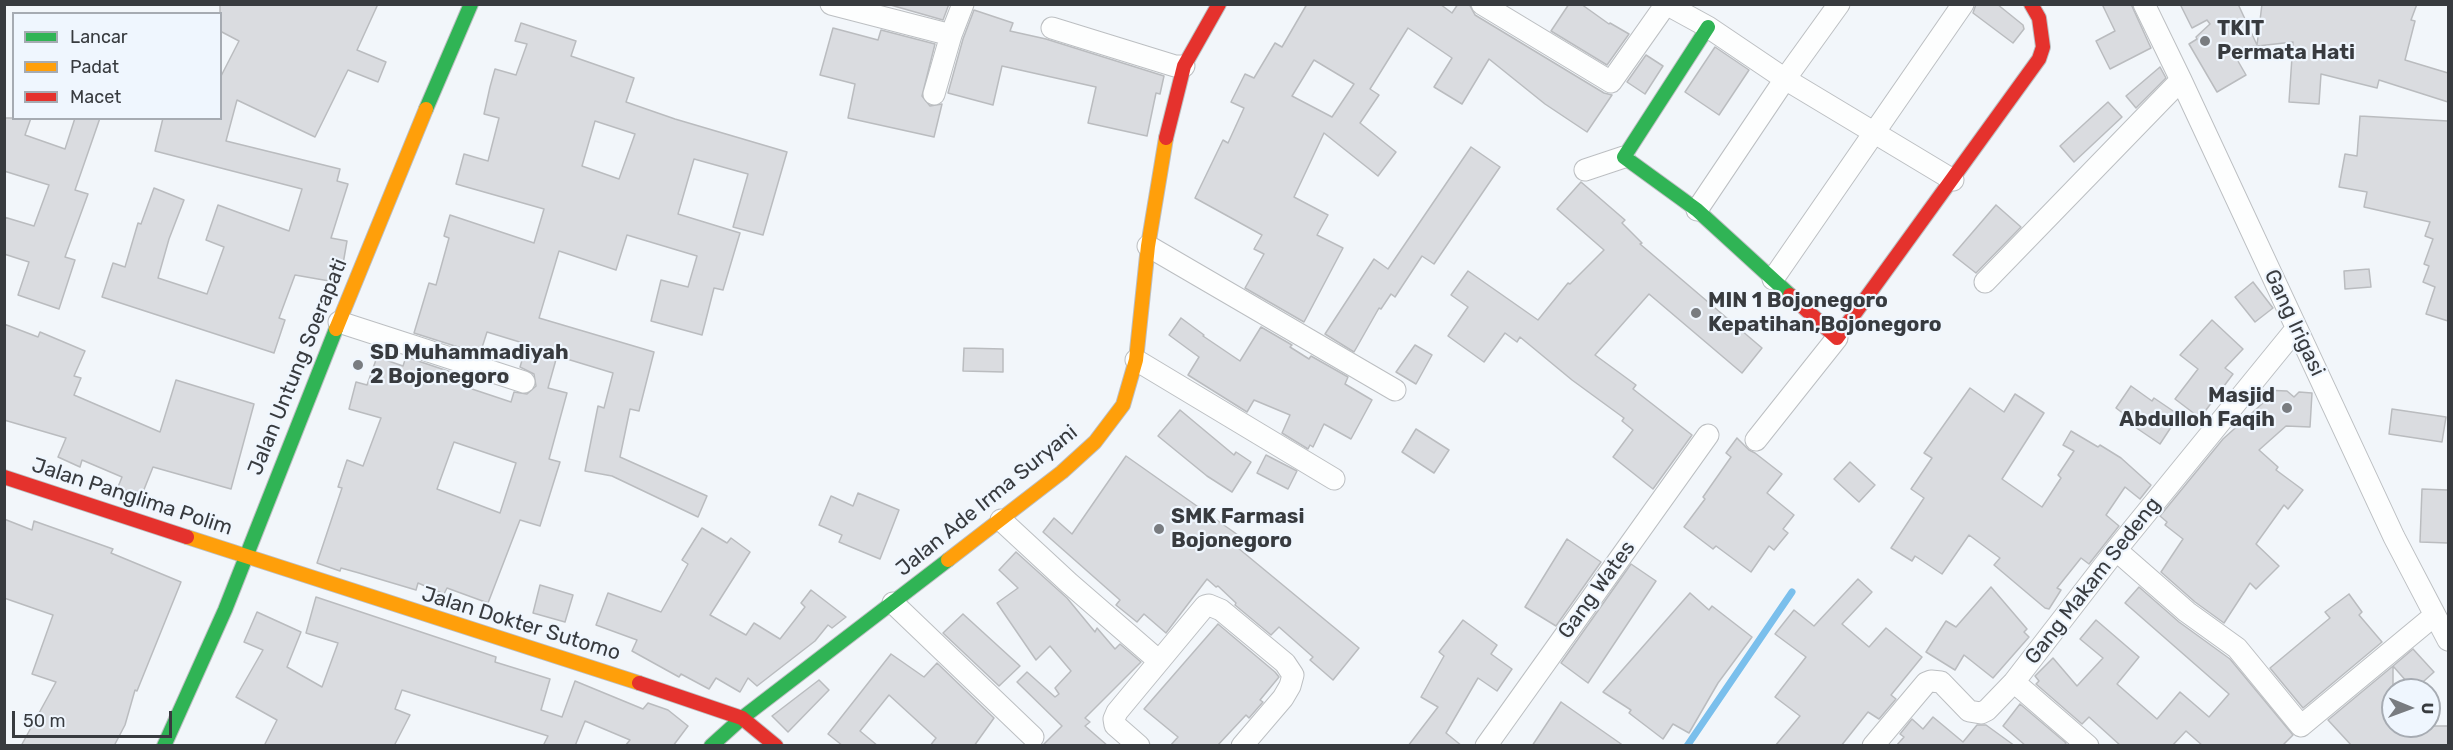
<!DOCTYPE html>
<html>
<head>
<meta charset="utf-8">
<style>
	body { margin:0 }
	#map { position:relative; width:2453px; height:750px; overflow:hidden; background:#f2f6fa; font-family:Rubik,sans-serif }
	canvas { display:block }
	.frame { position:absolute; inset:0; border:6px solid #383b3f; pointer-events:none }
	.legend { position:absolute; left:12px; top:12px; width:210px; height:108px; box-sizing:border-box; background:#eff6fe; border:2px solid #a6abb2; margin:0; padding:8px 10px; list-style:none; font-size:18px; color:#383b3f }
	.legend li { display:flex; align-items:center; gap:12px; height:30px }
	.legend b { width:30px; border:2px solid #a6abb2 }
	.north { position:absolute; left:2381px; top:678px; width:60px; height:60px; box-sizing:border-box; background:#eff6fe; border:2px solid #a6abb2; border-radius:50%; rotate:91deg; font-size:16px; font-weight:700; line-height:24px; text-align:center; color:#383b3f }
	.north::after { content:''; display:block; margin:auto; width:21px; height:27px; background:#797c80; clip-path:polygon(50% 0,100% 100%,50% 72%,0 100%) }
	.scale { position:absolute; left:12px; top:711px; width:160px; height:27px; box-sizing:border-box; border:3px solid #383b3f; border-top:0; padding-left:8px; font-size:18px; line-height:21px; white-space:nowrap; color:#383b3f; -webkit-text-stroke:4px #eff6fe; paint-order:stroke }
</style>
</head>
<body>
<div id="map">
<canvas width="2453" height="750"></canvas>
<div class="frame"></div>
<ul class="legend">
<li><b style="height:8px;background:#30b455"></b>Lancar</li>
<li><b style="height:8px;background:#ff9f0a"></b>Padat</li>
<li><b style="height:8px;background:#e5322d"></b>Macet</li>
</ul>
<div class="north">U</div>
<div class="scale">50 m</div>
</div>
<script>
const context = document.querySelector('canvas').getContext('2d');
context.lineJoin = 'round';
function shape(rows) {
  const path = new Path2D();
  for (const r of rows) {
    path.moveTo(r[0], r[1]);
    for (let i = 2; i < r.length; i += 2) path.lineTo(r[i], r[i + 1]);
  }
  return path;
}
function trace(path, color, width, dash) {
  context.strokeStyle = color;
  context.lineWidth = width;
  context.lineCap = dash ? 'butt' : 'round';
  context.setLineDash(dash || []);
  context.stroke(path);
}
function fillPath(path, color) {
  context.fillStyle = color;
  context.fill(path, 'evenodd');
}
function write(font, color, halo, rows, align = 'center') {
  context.font = font + ' Rubik,sans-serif';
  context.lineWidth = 4.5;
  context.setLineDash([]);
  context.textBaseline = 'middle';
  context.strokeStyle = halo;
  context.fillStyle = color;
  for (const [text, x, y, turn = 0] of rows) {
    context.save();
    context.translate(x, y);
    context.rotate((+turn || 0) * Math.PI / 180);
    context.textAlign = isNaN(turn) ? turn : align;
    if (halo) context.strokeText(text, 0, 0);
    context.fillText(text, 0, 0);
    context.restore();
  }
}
trace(shape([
	[1687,746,1792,592]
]), '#7abfec', 7);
const building = shape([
	[220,4,378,4,357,50,386,62,378,82,348,70,315,137,237,100,226,141,340,169,337,181,348,184,331,238,347,241,343,264,335,282,295,275,279,318,285,320,274,353,102,297,113,263,125,267,138,223,141,224,154,188,184,200,169,239,158,278,207,294,224,247,206,240,218,205,289,231,302,189,155,151,163,118,220,118,220,78,239,41,220,31,220,4],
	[887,4,949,4,943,20,887,4],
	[1307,4,1440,4,1452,13,1458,4,1469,4,1475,15,1604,93,1612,95,1587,132,1545,104,1489,59,1462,104,1434,87,1452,58,1408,28,1370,89,1379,95,1360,123,1396,152,1378,176,1324,133,1294,197,1328,215,1317,235,1343,248,1304,322,1245,288,1264,254,1254,249,1262,235,1195,198,1223,140,1228,143,1244,108,1231,102,1245,74,1254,78,1275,43,1282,47,1307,4],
	[1314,60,1354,84,1332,117,1292,96,1314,60],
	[1569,4,1581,4,1609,24,1610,23,1629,34,1607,65,1551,31,1569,4],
	[1976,4,1997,4,2023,25,2024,29,2013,43,1973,13,1976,4],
	[2102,4,2131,4,2151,48,2110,69,2096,41,2115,31,2102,4],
	[2180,4,2238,4,2257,45,2262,4,2417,4,2411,20,2415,21,2405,60,2448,73,2448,102,2379,80,2377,88,2321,74,2319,104,2289,102,2293,42,2231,49,2246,75,2217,92,2189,44,2197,39,2196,37,2210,24,2207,20,2192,28,2180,4],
	[974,10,1013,23,1010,31,1046,39,1164,76,1160,94,1156,93,1147,136,1088,123,1096,87,1002,66,993,105,948,93,963,39,974,10],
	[521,23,576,41,571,56,634,78,626,102,675,119,787,152,763,235,733,227,748,174,694,159,678,214,740,233,723,290,714,288,702,335,651,321,661,280,688,287,697,256,627,235,616,270,559,251,539,318,654,352,639,411,630,409,620,457,707,496,698,517,612,476,585,471,598,406,604,408,613,373,557,356,548,388,567,393,549,459,560,462,540,526,520,520,488,603,447,588,444,594,418,583,416,590,359,573,341,568,340,571,317,563,342,488,338,487,347,460,363,466,381,418,349,409,356,382,367,385,377,357,403,366,406,357,472,379,469,388,511,402,514,392,527,394,536,386,534,374,520,367,526,347,523,346,523,343,487,332,480,354,414,333,429,283,436,285,449,238,444,236,450,215,534,243,544,209,456,184,464,154,488,161,499,118,484,114,490,87,495,69,516,75,527,44,515,41,521,23],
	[595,121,635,134,619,179,582,166,595,121],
	[454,442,516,463,500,513,437,489,454,442],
	[833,28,878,40,881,30,935,44,922,96,930,106,942,104,934,137,848,118,855,84,820,75,833,28],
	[1715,47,1749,70,1719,115,1685,92,1715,47],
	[1646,55,1663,66,1645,94,1627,82,1646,55],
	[2160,67,2166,78,2136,108,2126,96,2160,67],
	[2108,102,2122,117,2074,162,2060,146,2108,102],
	[2360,116,2448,121,2448,321,2426,314,2435,287,2423,282,2429,266,2424,264,2433,239,2425,236,2430,222,2364,207,2367,192,2339,187,2345,154,2357,156,2360,116],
	[4,118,31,118,25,135,65,149,75,118,100,118,75,190,88,194,65,257,75,260,59,309,18,295,29,262,4,254,4,217,34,226,49,185,4,171,4,118],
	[1471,147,1500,167,1434,264,1422,256,1395,297,1391,294,1381,309,1379,308,1354,352,1325,334,1374,259,1388,269,1471,147],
	[1581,182,1625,220,1622,223,1642,243,1640,244,1762,348,1742,373,1649,294,1595,355,1636,385,1633,389,1692,435,1653,489,1613,457,1633,430,1622,421,1624,418,1572,380,1520,337,1517,342,1505,333,1484,362,1448,336,1468,307,1451,295,1468,271,1538,320,1568,283,1570,284,1604,250,1557,209,1581,182],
	[1996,205,2021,227,1976,273,1953,255,1996,205],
	[2369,269,2371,287,2345,289,2344,271,2369,269],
	[2253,282,2273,308,2255,322,2235,297,2253,282],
	[1181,318,1204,335,1203,336,1240,361,1261,327,1292,345,1290,347,1309,359,1311,356,1348,377,1345,384,1372,400,1351,439,1324,424,1313,447,1310,445,1308,449,1282,433,1290,415,1254,400,1247,412,1188,375,1199,357,1169,335,1181,318],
	[2212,320,2243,349,2225,368,2233,374,2200,418,2175,399,2198,369,2180,355,2212,320],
	[4,324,38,337,40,332,85,351,74,376,81,378,74,395,160,432,176,380,254,404,231,489,153,467,141,497,118,487,122,477,82,460,80,467,58,457,66,438,4,420,4,324],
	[1415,345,1432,355,1416,384,1396,372,1415,345],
	[964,348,1003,349,1003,372,963,371,964,348],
	[2131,386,2152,401,2154,398,2179,415,2160,444,2135,427,2137,424,2116,408,2131,386],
	[1970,388,2004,412,2015,394,2044,413,2002,479,2042,507,2061,478,2058,475,2074,451,2063,445,2071,431,2098,447,2100,445,2121,458,2151,485,2140,499,2125,487,2106,515,2119,526,2089,564,2081,558,2057,588,2061,590,2049,609,2045,608,1994,565,2000,558,1969,535,1942,574,1915,556,1912,561,1891,548,1924,498,1911,489,1932,458,1924,453,1970,388],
	[2264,390,2287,391,2294,397,2299,392,2312,393,2310,427,2286,426,2259,450,2278,467,2276,470,2303,490,2288,509,2284,505,2256,544,2279,566,2256,589,2250,583,2224,623,2195,602,2161,572,2183,539,2165,525,2167,522,2160,516,2223,439,2263,403,2264,390],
	[2392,409,2446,417,2442,442,2389,434,2392,409],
	[1180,410,1234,455,1236,452,1251,462,1232,492,1207,476,1158,436,1180,410],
	[1416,429,1449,450,1434,473,1402,452,1416,429],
	[1737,438,1749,450,1755,453,1782,474,1767,493,1794,515,1783,529,1788,533,1774,550,1769,546,1751,572,1716,546,1713,549,1684,527,1705,499,1703,497,1731,457,1726,453,1737,438],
	[1266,455,1297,471,1288,489,1257,473,1266,455],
	[1126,456,1238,535,1232,543,1359,648,1333,680,1310,660,1313,657,1279,627,1271,635,1235,605,1236,603,1218,586,1216,587,1207,579,1166,633,1144,614,1137,622,1116,605,1120,600,1043,532,1054,518,1072,534,1126,456],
	[1850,462,1875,485,1859,502,1834,479,1850,462],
	[2422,489,2448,490,2448,543,2420,542,2422,489],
	[858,493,899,510,880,559,839,542,842,535,819,525,831,496,853,506,858,493],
	[4,519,32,530,34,521,113,549,111,553,181,582,137,691,135,690,125,725,114,746,21,746,56,682,32,674,53,615,4,598,4,519],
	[702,528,727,543,731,538,750,552,710,615,746,635,754,623,780,639,805,607,801,603,811,590,846,617,832,628,828,625,815,641,757,686,748,678,740,692,716,678,709,689,681,674,679,677,632,651,637,640,596,625,608,593,661,612,688,564,682,560,702,528],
	[1567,539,1601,562,1556,626,1525,607,1567,539],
	[1016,552,1067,598,1095,632,1097,628,1115,649,1120,644,1141,662,1085,718,1090,722,1085,726,1108,746,1042,746,1062,726,1017,682,1027,672,1055,697,1059,694,1055,688,1071,671,1050,646,1036,660,997,603,1018,588,999,570,1016,552],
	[1631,564,1656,581,1588,683,1561,663,1631,564],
	[1858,579,1872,592,1842,624,1869,647,1886,628,1922,657,1891,695,1896,699,1879,719,1868,712,1841,746,1775,746,1800,716,1775,697,1806,657,1775,634,1794,610,1814,626,1858,579],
	[540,585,573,595,565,622,533,613,540,585],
	[1991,587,2027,629,2024,632,2029,637,1993,678,1964,655,1955,670,1926,652,1946,621,1956,627,1991,587],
	[2139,587,2179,622,2230,659,2293,735,2282,746,2203,746,2186,731,2172,746,2121,746,2089,717,2082,724,2036,684,2039,681,2035,676,2053,658,2077,686,2103,658,2080,639,2096,620,2139,657,2117,684,2157,719,2180,692,2209,717,2229,694,2125,603,2139,587],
	[1690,593,1709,610,1712,606,1752,637,1718,683,1689,733,1673,724,1663,739,1629,713,1631,710,1603,692,1690,593],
	[2349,594,2362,612,2359,615,2382,642,2303,708,2270,668,2330,618,2325,612,2349,594],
	[316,597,496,657,495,662,550,679,541,710,562,717,575,681,643,709,648,703,668,710,688,726,673,746,625,746,630,740,585,721,575,746,543,746,548,736,402,690,395,709,410,715,394,746,264,746,277,720,236,697,263,650,244,642,257,612,301,632,287,667,322,687,338,643,306,633,316,597],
	[963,614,1020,666,999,686,943,633,963,614],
	[1463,620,1497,645,1491,654,1512,669,1497,691,1478,678,1446,733,1462,746,1408,746,1438,707,1421,697,1444,656,1439,652,1463,620],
	[1218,624,1275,672,1279,677,1260,700,1263,702,1249,718,1246,715,1217,746,1170,746,1178,737,1144,709,1218,624],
	[2413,649,2434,672,2414,690,2393,666,2413,649],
	[891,654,924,677,937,663,994,718,974,746,930,746,936,738,889,695,860,731,878,746,843,746,828,734,891,654],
	[2393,666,2393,726,2448,726,2448,746,2352,746,2328,720,2393,666],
	[819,680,829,690,788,732,772,716,819,680],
	[1561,702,1624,746,1532,746,1561,702],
	[2020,704,2066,743,2064,746,2026,746,2003,726,2020,704],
	[1933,717,1963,742,1977,725,1986,725,2015,746,1896,746,1904,737,1900,734,1912,719,1923,729,1933,717]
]);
fillPath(building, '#dadce0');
trace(building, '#babcbf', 1.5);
const street = shape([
	[831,4,951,35,963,4],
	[1482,4,1611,82,1666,4,1708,27,1785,79,1953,180],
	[2144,4,2181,80,2394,537,2448,640],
	[1052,28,1175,66,1184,66],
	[934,94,951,35],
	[1585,170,1624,157],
	[1697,210,1785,79,1839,4],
	[1148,246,1395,390],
	[1773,279,1963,4],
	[1985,282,2181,80],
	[339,322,524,382],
	[1136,360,1334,479],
	[1756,440,1837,338],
	[1001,520,1069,583,1159,661],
	[2116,550,2187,612,2237,648,2301,726,2435,615],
	[893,603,1033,737],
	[2014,682,2088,746],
	[1139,746,1115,725,1114,719,1117,712,1205,606,1209,605,1221,610,1285,663,1293,675,1290,686,1283,698,1242,746],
	[1486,746,1708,435],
	[1873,746,1926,683,1931,681,1941,682,1969,711,1981,713,1987,710,2014,682,2116,550,2296,329]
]);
const fast = shape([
	[1708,27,1624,157,1697,210,1790,295],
	[426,109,471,4],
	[164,746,225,610,336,329],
	[711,746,742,718,948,560]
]);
const slow = shape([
	[336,329,426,109],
	[187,537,639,683],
	[948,560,1062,472,1095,442,1123,405,1136,360,1148,246,1166,138]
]);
const jam = shape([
	[1166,138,1184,66,1219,4],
	[1790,295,1837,338,2039,59,2043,47,2039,18,2031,4],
	[4,477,187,537],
	[639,683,742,718,776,746]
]);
trace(street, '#bcbfc2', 23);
trace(fast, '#bcbfc2', 16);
trace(slow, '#bcbfc2', 16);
trace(jam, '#bcbfc2', 16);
trace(street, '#fdfefe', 21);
trace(fast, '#30b455', 14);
trace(slow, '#ff9f0a', 14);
trace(jam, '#e5322d', 14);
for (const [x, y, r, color] of [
	[2205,41,6,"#797c80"],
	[1696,313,6,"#797c80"],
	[358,365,6,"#797c80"],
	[2287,408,6,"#797c80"],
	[1159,529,6,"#797c80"]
]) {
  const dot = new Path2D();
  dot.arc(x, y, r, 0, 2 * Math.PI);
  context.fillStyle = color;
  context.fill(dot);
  trace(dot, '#eff6fe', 2);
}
write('bold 21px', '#383b3f', '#eff6fe', [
	["TKIT",2217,29],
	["Permata Hati",2217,53],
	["MIN 1 Bojonegoro",1708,301],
	["Kepatihan,Bojonegoro",1708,325],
	["SD Muhammadiyah",370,353],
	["2 Bojonegoro",370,377],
	["Masjid",2275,396,"right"],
	["Abdulloh Faqih",2275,420,"right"],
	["SMK Farmasi",1171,517],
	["Bojonegoro",1171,541]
], 'left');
write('21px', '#383b3f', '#eff6fe', [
	["Gang Irigasi",2294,323,65],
	["Jalan Untung Soerapati",298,367,-68],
	["Jalan Panglima Polim",132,497,18],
	["Jalan Ade Irma Suryani",987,501,-39],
	["Gang Makam Sedeng",2093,581,-52],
	["Gang Wates",1597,590,-54],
	["Jalan Dokter Sutomo",521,624,17]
]);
</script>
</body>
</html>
